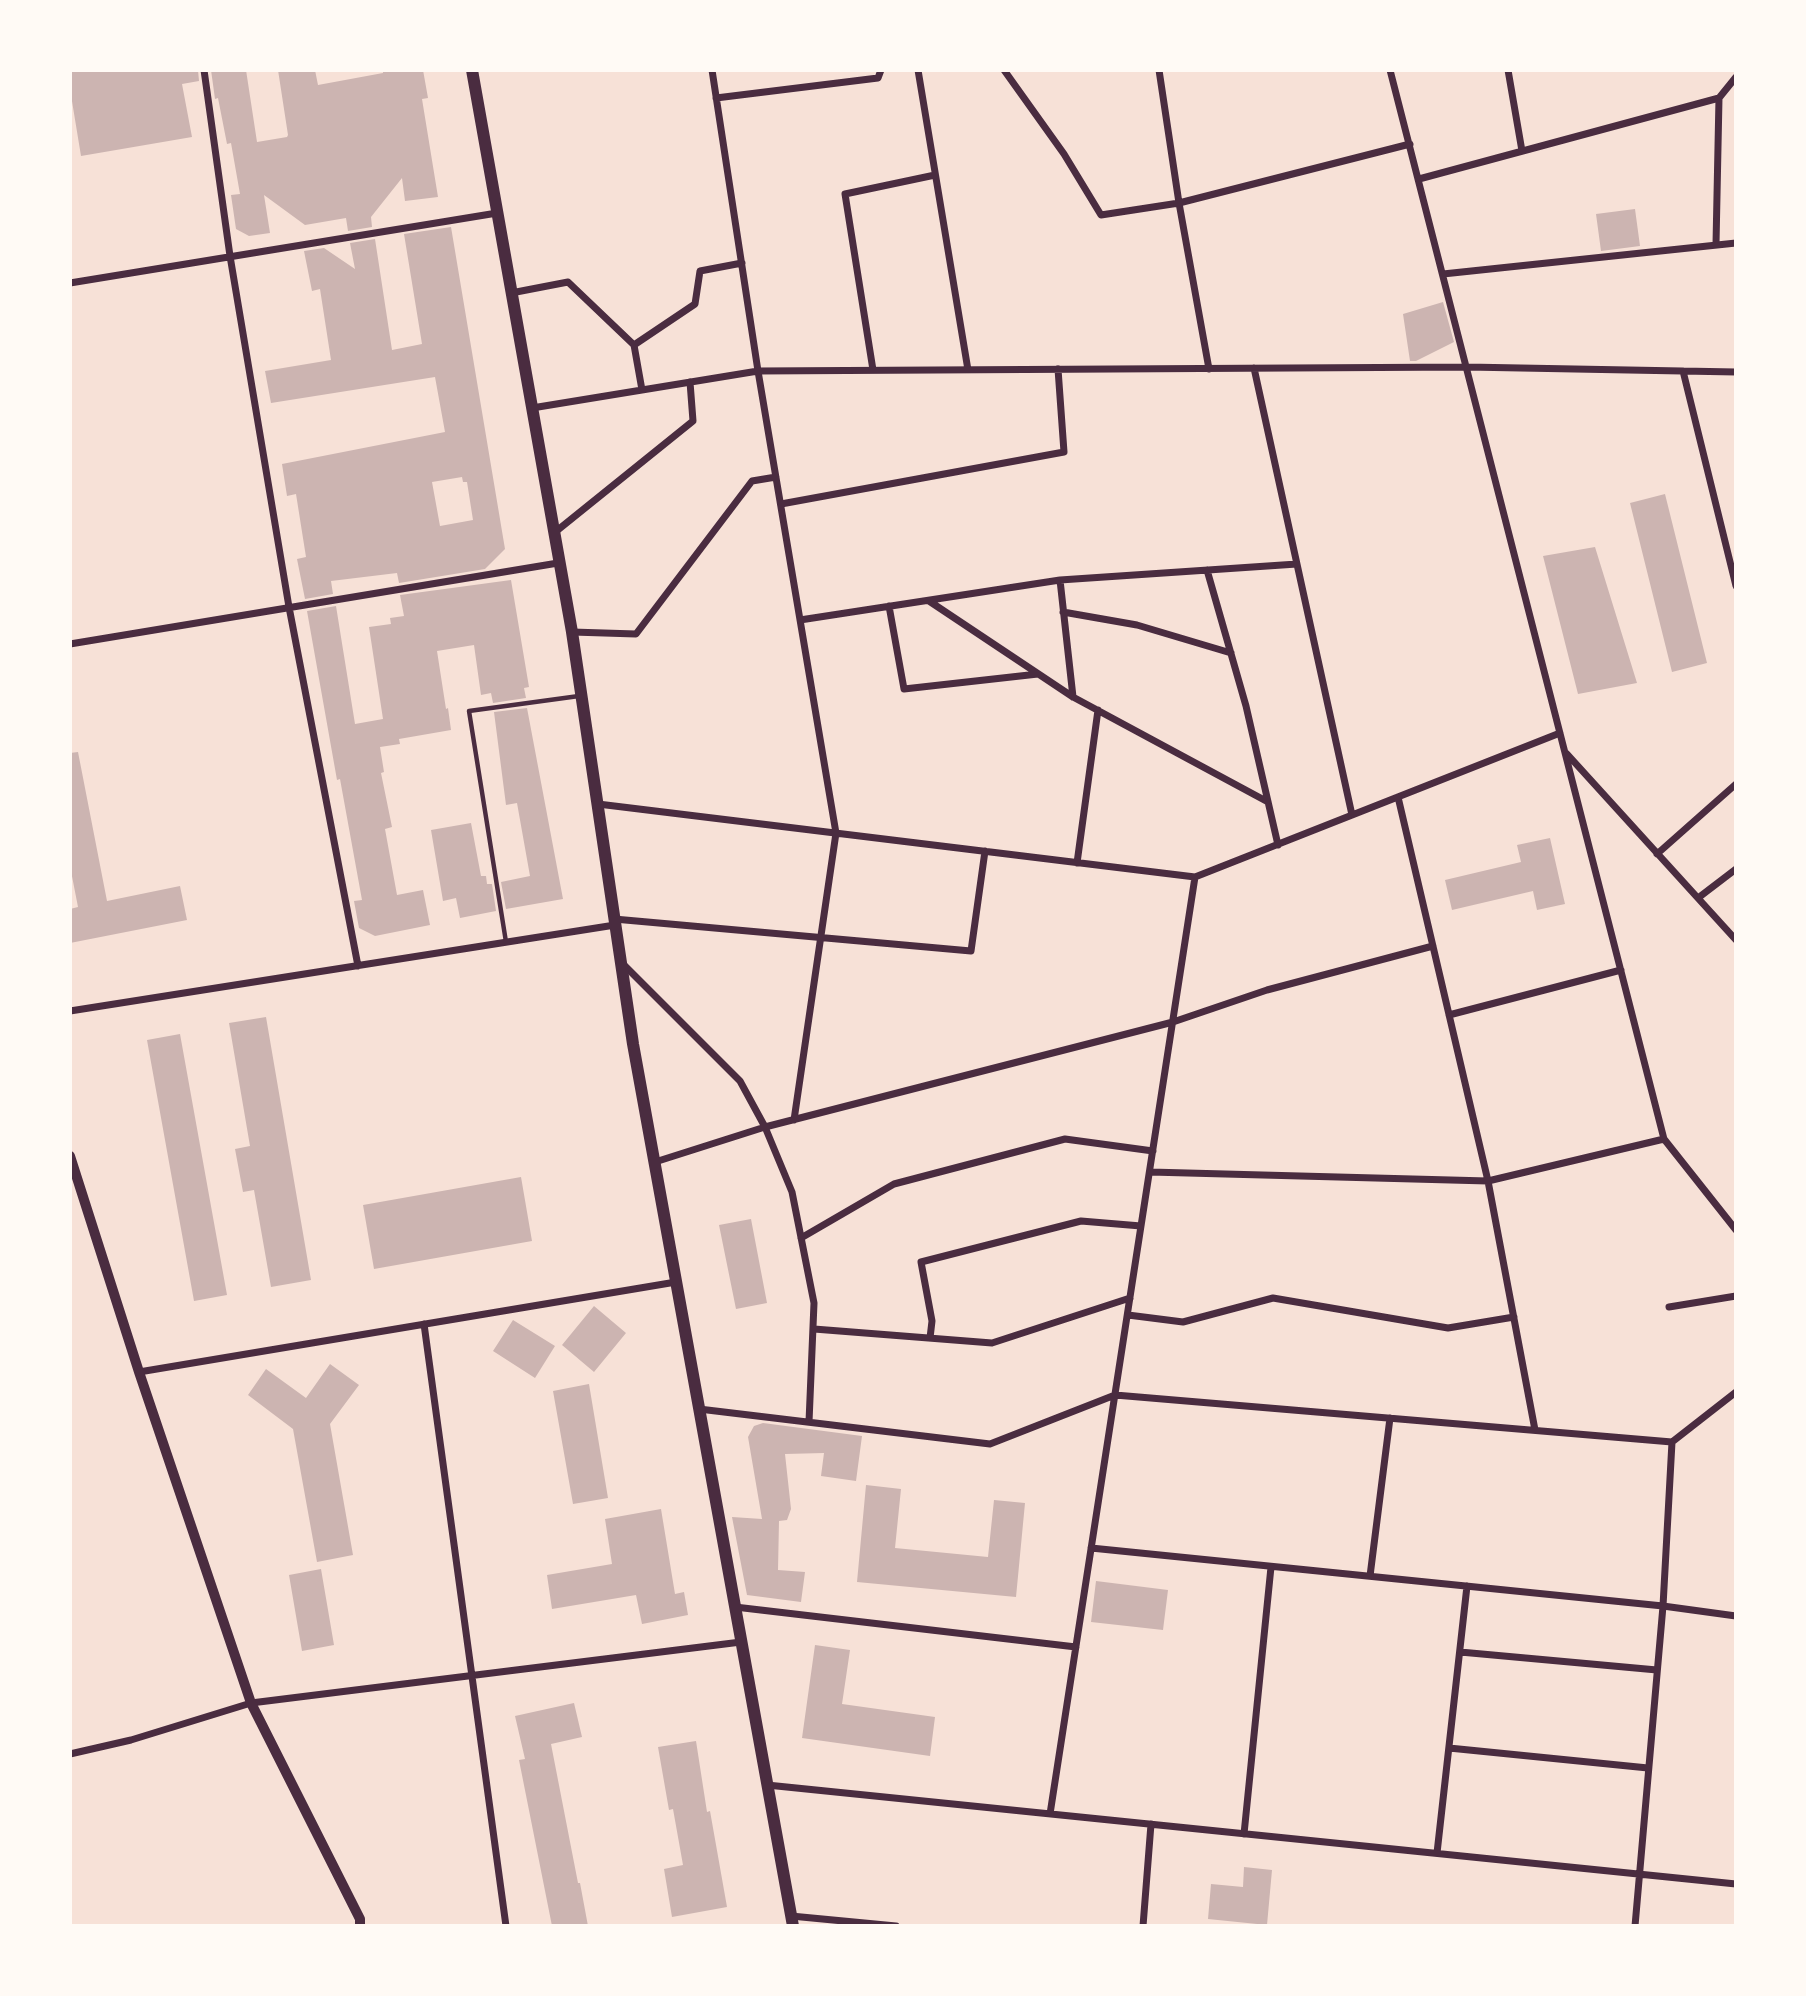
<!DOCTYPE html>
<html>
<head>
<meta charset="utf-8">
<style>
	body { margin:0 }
	#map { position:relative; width:1806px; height:1996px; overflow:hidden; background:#f7e1d7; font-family:Barlow,sans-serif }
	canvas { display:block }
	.frame { position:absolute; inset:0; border:72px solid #fffaf5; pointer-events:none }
</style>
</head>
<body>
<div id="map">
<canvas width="1806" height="1996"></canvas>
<div class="frame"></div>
</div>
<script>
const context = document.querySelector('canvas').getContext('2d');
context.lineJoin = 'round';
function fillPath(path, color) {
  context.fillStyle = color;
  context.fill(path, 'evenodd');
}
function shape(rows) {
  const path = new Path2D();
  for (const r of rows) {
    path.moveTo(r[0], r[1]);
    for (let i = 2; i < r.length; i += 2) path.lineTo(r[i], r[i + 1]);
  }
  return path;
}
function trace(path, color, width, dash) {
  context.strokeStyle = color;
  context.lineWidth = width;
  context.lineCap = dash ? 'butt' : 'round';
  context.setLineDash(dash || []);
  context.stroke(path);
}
fillPath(shape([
	[70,70,198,70,199,81,182,84,192,137,81,156,70,89],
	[211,70,246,70,257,142,287,137,288,135,278,70,315,70,318,85,383,73,383,70,423,70,428,98,422,99,438,197,405,201,402,178,371,217,372,227,348,231,346,218,305,225,264,195,270,233,249,236,236,229,231,195,240,194,231,143,227,144,218,98,215,99],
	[1635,209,1640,246,1601,251,1596,214],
	[451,227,505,549,485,569,399,583,397,573,331,581,333,594,305,599,297,559,306,557,296,494,287,496,282,464,445,432,435,377,271,403,265,371,331,360,320,289,312,291,304,251,324,248,355,269,350,243,375,239,392,350,422,344,404,234],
	[462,477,463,482,467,482,473,520,440,526,432,482],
	[1443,302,1454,342,1416,361,1410,361,1403,314],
	[1665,494,1707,663,1672,672,1630,503],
	[1595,547,1637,683,1578,694,1543,556],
	[511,580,529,687,524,688,526,698,493,703,491,693,481,695,474,645,437,651,446,709,448,708,451,730,399,739,400,744,380,747,384,772,381,773,392,827,385,829,397,895,423,890,430,925,375,936,359,928,354,901,362,900,340,779,337,780,307,611,336,606,355,724,383,719,369,627,391,624,390,618,404,616,400,595],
	[527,708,563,899,506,909,501,882,530,876,517,803,506,805,494,712],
	[78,752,107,901,180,886,187,920,70,943,70,909,78,907,70,866,70,753],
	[471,823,481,876,486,876,487,884,492,884,496,911,460,918,456,898,443,901,431,830],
	[1550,838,1565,904,1537,910,1533,891,1452,910,1445,880,1521,862,1517,845],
	[266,1017,311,1280,271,1287,254,1190,243,1192,235,1149,250,1146,229,1023],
	[180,1034,227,1295,194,1301,147,1040],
	[521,1177,532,1241,374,1269,363,1205],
	[751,1219,767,1303,736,1309,719,1225],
	[594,1306,626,1333,594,1372,562,1345],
	[513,1320,555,1346,535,1378,493,1351],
	[330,1364,359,1385,330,1424,353,1555,317,1562,293,1429,248,1395,266,1369,306,1398],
	[589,1384,608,1498,573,1504,553,1391],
	[763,1423,862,1436,856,1481,821,1476,824,1453,785,1454,791,1509,787,1520,779,1521,778,1570,805,1572,801,1602,747,1595,732,1517,762,1519,748,1437,754,1426],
	[866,1485,901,1489,895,1548,988,1557,994,1500,1025,1503,1016,1597,857,1582],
	[661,1509,675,1594,684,1592,688,1615,642,1624,636,1595,552,1609,547,1575,612,1564,605,1519],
	[321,1569,334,1645,302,1651,289,1575],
	[1096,1581,1168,1590,1163,1630,1091,1622],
	[815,1645,850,1650,842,1704,935,1717,930,1756,802,1738],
	[574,1703,582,1737,551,1744,578,1883,580,1883,588,1926,552,1926,519,1760,525,1759,515,1716],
	[696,1741,707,1812,710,1811,727,1907,672,1917,664,1869,683,1865,673,1809,669,1810,658,1747],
	[1244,1867,1272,1870,1267,1925,1208,1919,1211,1884,1243,1887]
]), '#ccb4b1');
trace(shape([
	[506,942,469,711,579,696]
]), '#4a2c40', 4.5);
trace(shape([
	[204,70,230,256,289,607,358,966],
	[712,70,758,371,836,833,794,1120],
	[918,70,968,370],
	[1004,70,1064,154,1101,215,1179,203,1410,144],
	[1159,70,1179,203,1209,369],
	[1390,70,1664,1139,1736,1230],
	[1508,70,1522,151],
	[716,98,878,78,881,70],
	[1419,179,1719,98,1736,77],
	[1716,244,1719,98],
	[1443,274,1736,243],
	[70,283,497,213],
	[511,293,568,282,634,345,642,390],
	[634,345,695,304,700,271,742,263],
	[1254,368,1352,815],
	[873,370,845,194,935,175],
	[1683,371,1736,586],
	[532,408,758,371,1467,367,1736,372],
	[781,504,1064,452,1058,369],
	[554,533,693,421,690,382],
	[1207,570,1246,706,1278,845],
	[1060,580,1073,697],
	[929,601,1073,697,1268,802],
	[889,606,904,689,1038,674],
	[1063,612,1137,625,1231,653],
	[800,620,1060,580,1297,564],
	[572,632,636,634,752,481,776,477],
	[70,644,558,563],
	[1567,754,1736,940],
	[1398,797,1488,1181,1535,1430],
	[598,804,1195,877,1560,733],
	[1657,854,1736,784],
	[1077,863,1098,710],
	[1698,898,1736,869],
	[614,919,971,951,985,851],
	[623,964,740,1081,765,1127,792,1192,814,1303,809,1422],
	[70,1011,615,925],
	[1449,1015,1621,970],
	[655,1162,765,1127,1173,1022,1267,990,1433,946],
	[1150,1172,1488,1181,1664,1139],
	[801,1238,894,1184,1065,1139,1153,1151],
	[1669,1307,1736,1296],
	[1128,1315,1183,1322,1273,1298,1448,1328,1514,1317],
	[424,1324,506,1926],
	[814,1329,992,1343,1130,1298],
	[930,1338,932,1321,921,1262,1081,1221,1141,1226],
	[139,1372,676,1282],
	[699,1409,990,1444,1115,1395,1672,1442,1736,1392],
	[1091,1548,1663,1606,1736,1616],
	[1370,1576,1390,1418],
	[735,1607,1076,1647],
	[1460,1652,1657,1670],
	[1449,1748,1648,1768],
	[70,1754,131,1740,251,1703,741,1642],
	[767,1785,1736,1884],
	[1050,1814,1195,877],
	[1244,1834,1271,1567],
	[1437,1853,1467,1586],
	[791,1916,896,1926],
	[1143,1926,1151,1824],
	[1635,1926,1663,1606,1672,1442]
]), '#4a2c40', 7);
trace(shape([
	[70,1156,139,1372,251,1703,360,1919,360,1926]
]), '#4a2c40', 10);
trace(shape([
	[472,70,572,632,633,1044,793,1926]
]), '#4a2c40', 12);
</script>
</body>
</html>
